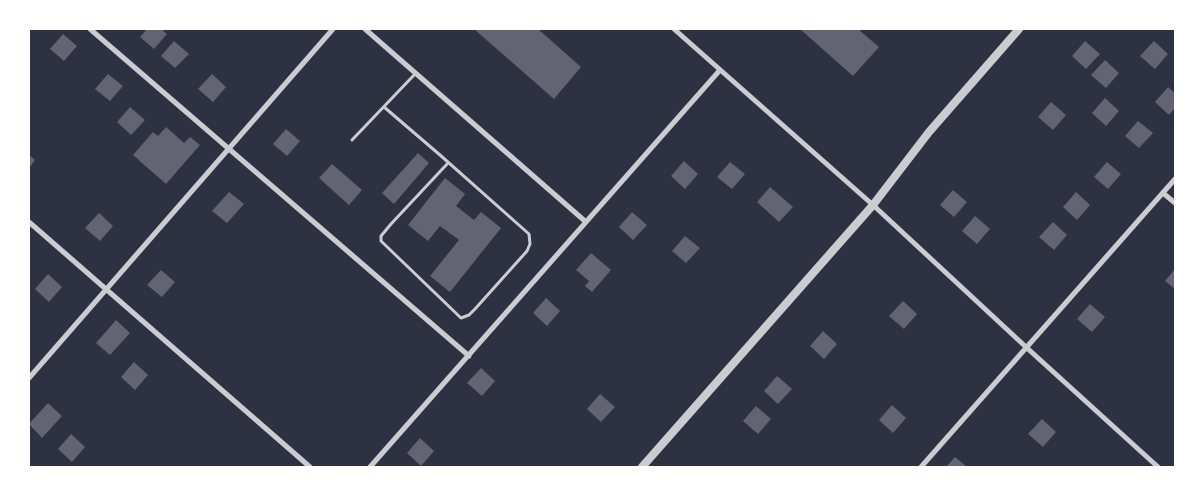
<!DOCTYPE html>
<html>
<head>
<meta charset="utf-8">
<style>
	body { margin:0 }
	#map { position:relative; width:1204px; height:496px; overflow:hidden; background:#2d3142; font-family:Lora,serif }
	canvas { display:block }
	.frame { position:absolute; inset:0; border:30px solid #fff; pointer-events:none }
</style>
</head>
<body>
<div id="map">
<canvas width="1204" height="496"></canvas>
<div class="frame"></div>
</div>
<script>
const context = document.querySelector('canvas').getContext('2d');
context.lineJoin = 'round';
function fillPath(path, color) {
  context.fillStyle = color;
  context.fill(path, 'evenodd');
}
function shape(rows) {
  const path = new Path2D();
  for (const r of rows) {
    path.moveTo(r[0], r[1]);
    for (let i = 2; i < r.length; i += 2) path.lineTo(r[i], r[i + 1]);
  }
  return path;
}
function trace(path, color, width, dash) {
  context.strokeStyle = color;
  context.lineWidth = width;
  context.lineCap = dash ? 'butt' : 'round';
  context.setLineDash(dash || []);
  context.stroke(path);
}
fillPath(shape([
	[147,29,161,29,167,34,154,49,140,37],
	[474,29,538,29,581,67,554,99],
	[800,29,858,29,879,47,853,76],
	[63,34,77,46,64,61,50,49],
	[174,41,189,54,175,68,161,56],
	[1085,41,1100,54,1086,69,1072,56],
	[1154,41,1168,54,1155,69,1140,56],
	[1105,60,1119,73,1106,88,1091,75],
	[108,74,123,86,110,101,95,89],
	[212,74,226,87,213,102,198,89],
	[1168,87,1175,93,1175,108,1169,115,1155,102],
	[1105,98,1119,111,1106,126,1092,113],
	[1051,102,1066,115,1053,130,1038,117],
	[130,107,145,120,131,135,117,122],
	[1138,121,1153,133,1139,148,1125,136],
	[166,127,184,143,190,137,200,145,166,184,133,155,153,132,158,136],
	[286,129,300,141,287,156,273,144],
	[418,153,429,163,394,204,382,193],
	[29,155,35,160,29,168],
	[684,161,698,174,685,189,671,176],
	[730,162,745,174,732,189,717,177],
	[1107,162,1121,174,1108,189,1094,177],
	[332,164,362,190,349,205,319,178],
	[445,178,465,194,456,206,474,220,481,212,501,228,450,292,430,276,459,240,440,226,428,241,408,225],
	[770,187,793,207,779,222,757,202],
	[953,190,967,202,954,217,940,205],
	[229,192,244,204,227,223,212,211],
	[1076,192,1090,205,1077,220,1063,207],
	[632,212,647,225,633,240,619,227],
	[99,213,113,226,100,241,85,228],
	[975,216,990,229,977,244,962,231],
	[1053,222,1067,235,1054,250,1039,237],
	[685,236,700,248,686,263,672,251],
	[591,253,611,270,592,292,585,286,589,281,576,270],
	[1175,269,1175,289,1165,281],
	[161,270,175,282,162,297,147,285],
	[48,274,62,287,49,302,35,289],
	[546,298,560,311,547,326,533,313],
	[903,301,917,314,904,329,889,316],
	[1090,304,1105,317,1092,332,1077,319],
	[116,320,130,333,110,355,96,343],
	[823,331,837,344,824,359,810,346],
	[134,362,148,375,135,390,121,377],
	[481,368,495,381,482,396,467,383],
	[777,376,792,389,778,404,764,391],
	[600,394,615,407,601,422,587,409],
	[48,403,62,416,42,438,29,424],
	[892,405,906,418,893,433,879,420],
	[756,406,771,419,758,434,743,421],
	[1042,419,1056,432,1043,447,1028,434],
	[71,434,85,447,72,462,58,449],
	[420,438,434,451,421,466,407,453],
	[955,457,967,467,946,467]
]), '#626471');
trace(shape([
	[384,107,440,155,529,234,530,244,527,251,475,309,469,315,461,318,381,241,381,236,391,224,448,163],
	[352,140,415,74]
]), '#caccd0', 3);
trace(shape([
	[90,29,469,356],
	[365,29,586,222],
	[674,29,873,205,1027,348,1158,467],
	[1163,193,1175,203],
	[29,222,310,467],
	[29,378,333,29],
	[370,467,720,70],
	[921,467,1175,179]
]), '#caccd0', 5);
trace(shape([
	[642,467,873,205,929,132,1019,29]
]), '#caccd0', 8);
</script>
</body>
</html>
